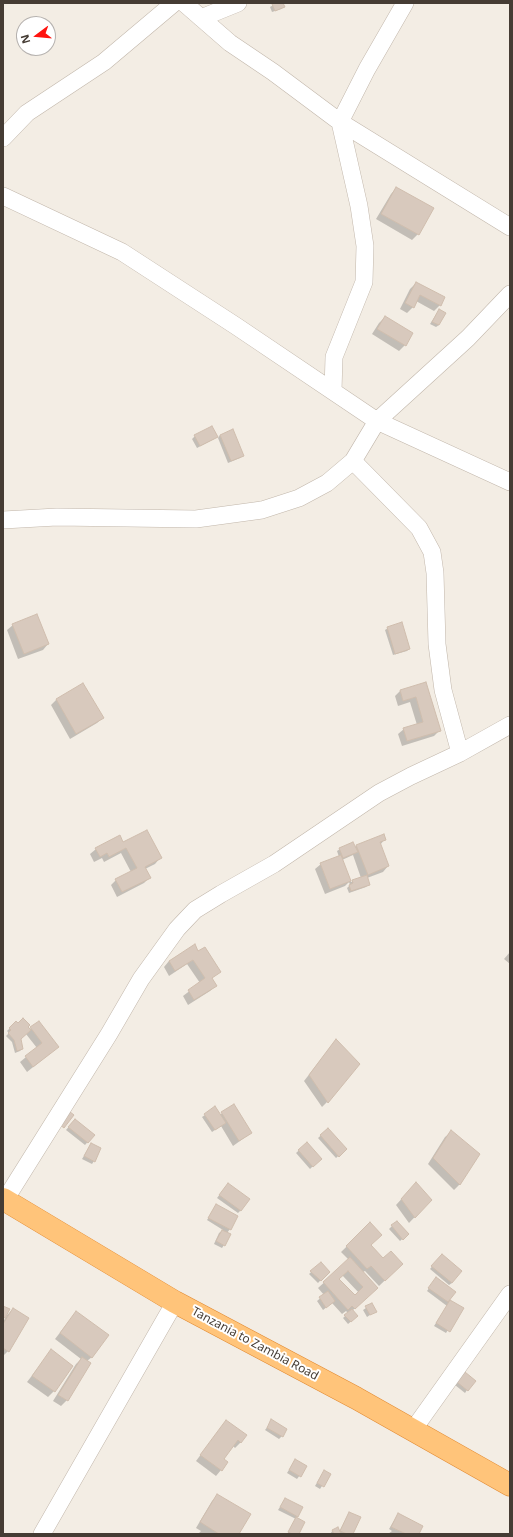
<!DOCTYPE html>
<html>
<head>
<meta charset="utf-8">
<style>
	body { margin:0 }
	#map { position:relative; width:513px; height:1537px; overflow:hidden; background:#f3ede4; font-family:"Noto Sans",sans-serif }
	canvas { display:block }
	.frame { position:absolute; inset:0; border:4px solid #453c34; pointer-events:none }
	.north { position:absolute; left:16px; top:16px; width:40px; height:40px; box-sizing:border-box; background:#fff; border:1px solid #b5b1ae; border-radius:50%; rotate:254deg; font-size:11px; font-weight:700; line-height:16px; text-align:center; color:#453c34 }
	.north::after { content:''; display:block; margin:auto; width:14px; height:18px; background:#ff140f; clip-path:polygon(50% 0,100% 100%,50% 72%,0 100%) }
</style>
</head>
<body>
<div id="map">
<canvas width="513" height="1537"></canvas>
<div class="frame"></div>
<div class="north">N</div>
</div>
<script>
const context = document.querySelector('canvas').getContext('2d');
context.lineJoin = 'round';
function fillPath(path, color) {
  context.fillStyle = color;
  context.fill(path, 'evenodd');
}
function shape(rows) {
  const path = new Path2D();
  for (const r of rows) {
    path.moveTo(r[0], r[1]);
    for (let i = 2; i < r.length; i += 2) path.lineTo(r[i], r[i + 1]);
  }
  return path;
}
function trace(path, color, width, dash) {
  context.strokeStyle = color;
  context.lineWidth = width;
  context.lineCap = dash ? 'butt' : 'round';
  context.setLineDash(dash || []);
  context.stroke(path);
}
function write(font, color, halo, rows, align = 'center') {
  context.font = font + ' "Noto Sans",sans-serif';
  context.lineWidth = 4;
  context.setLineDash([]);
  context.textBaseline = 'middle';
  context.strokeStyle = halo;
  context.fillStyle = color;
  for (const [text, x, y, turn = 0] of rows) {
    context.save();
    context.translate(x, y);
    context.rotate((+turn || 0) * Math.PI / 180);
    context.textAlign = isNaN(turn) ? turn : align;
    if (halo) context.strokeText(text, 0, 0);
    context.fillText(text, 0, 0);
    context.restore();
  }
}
fillPath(shape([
	[277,3,282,3,284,7,281,9,272,12,270,7],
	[396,188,432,209,418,234,412,240,376,219,391,194],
	[416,283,440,305,434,311,416,301,413,307,407,313,400,309,410,289],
	[439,310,439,325,436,327,430,324],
	[385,317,412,334,405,345,399,351,372,334,379,323],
	[220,435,243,456,240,458,228,463,218,438],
	[195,436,214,439,197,448,192,439],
	[13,625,48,644,43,650,18,659,7,630],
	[388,628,409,649,407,651,393,655,385,630],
	[425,683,439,731,434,736,402,746,398,734,404,729,417,725,410,702,398,706,395,696,400,691],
	[83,684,102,718,97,723,70,739,51,705,56,700],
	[385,839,380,845,388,866,383,872,367,878,369,884,366,887,349,893,347,888,350,885,349,882,345,886,325,894,315,869,321,864,339,857,337,851,340,849,355,847,356,846],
	[353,855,361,878,351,882,342,860],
	[123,843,160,858,155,864,145,869,150,877,144,883,117,897,111,885,116,880,131,872,121,853,104,862,102,858,94,862,90,854,96,849],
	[194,946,198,952,219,972,211,979,215,986,210,991,188,1005,183,996,200,983,187,964,169,976,164,967,169,961],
	[510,952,510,964,504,959],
	[16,1022,29,1030,31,1028,58,1047,27,1072,20,1062,37,1048,26,1034,20,1039,22,1049,20,1051,15,1053,12,1042,6,1036,9,1033,7,1031],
	[336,1040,327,1102,322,1107,304,1081],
	[233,1105,251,1133,233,1146,221,1126,212,1132,202,1117,205,1115,220,1115],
	[72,1123,93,1136,85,1145,66,1130],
	[328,1129,346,1149,336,1158,318,1138],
	[451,1132,479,1154,459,1185,454,1190,428,1164,445,1137],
	[307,1143,320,1159,310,1169,296,1153],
	[91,1144,94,1161,92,1164,82,1159],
	[416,1183,431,1200,409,1223,396,1205],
	[226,1186,241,1210,238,1213,217,1198],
	[216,1205,230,1229,227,1233,224,1245,222,1248,214,1244,219,1233,223,1230,207,1220],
	[396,1222,408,1234,400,1241,389,1229],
	[370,1224,370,1245,383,1260,402,1264,379,1286,365,1271,363,1272,371,1293,352,1311,354,1319,348,1324,343,1318,348,1313,346,1311,342,1314,332,1303,323,1310,317,1301,324,1295,318,1288,349,1260,341,1252],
	[342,1275,359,1293,355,1297,338,1279],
	[440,1257,452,1283,449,1285,430,1269],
	[321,1263,328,1272,318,1283,309,1274],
	[434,1281,449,1300,462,1308,446,1333,434,1326,447,1306,427,1291],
	[372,1304,376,1311,367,1317,363,1310],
	[13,1309,8,1351,3,1356,3,1322,7,1315],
	[76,1312,92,1357,87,1361,90,1363,67,1400,61,1406,53,1401,76,1364,81,1359,55,1339],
	[51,1351,72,1366,54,1391,48,1397,27,1382],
	[462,1376,467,1390,465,1393,455,1385],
	[226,1421,241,1442,235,1448,233,1446,223,1459,221,1470,216,1476,196,1461],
	[272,1421,282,1436,279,1439,265,1430],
	[295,1460,306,1467,297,1479,287,1473],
	[322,1474,330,1474,320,1489,315,1486],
	[218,1495,237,1534,198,1534,201,1531,196,1528,212,1501],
	[285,1499,297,1516,296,1518,298,1534,287,1534,296,1519,278,1510],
	[349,1513,352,1534,330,1534,333,1530,339,1532],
	[398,1514,418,1534,388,1534,392,1531,389,1529]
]), '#0003');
const building = shape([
	[274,3,283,3,285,7,275,11,272,4,274,3],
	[396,187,434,208,419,235,381,214,396,187],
	[416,282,445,297,441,306,420,295,414,308,405,303,416,282],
	[439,309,446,313,439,325,432,322,439,309],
	[385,316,413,333,406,346,377,329,385,316],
	[212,426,218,437,200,446,194,435,212,426],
	[233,429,244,456,231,461,220,435,233,429],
	[37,614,49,644,24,654,12,624,37,614],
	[402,622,410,649,395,654,387,627,402,622],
	[426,682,441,731,407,741,403,728,423,722,416,697,403,701,400,690,426,682],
	[83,683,104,718,76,734,56,699,83,683],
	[147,830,162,858,145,867,151,878,122,892,115,879,137,868,126,848,109,857,107,853,100,857,95,848,120,835,123,842,147,830],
	[384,834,386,840,380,842,389,866,368,875,356,845,384,834],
	[353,842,358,852,343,858,339,848,353,842],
	[341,855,351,881,330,889,320,863,341,855],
	[367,875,370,885,351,891,349,885,353,883,352,880,367,875],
	[195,944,198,951,205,947,221,972,212,978,217,986,194,1000,188,990,205,978,193,960,175,971,169,961,195,944],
	[23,1018,30,1025,28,1027,31,1030,21,1039,23,1049,17,1051,14,1040,8,1033,11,1030,9,1028,16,1021,18,1023,23,1018],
	[39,1021,59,1047,33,1067,25,1056,42,1043,30,1027,39,1021],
	[336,1039,360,1064,328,1103,309,1075,336,1039],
	[234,1104,252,1133,239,1141,221,1112,234,1104],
	[215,1106,226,1123,215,1130,204,1114,215,1106],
	[65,1108,74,1115,64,1128,55,1121,65,1108],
	[75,1119,95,1135,88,1143,68,1127,75,1119],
	[328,1128,347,1149,339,1157,320,1135,328,1128],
	[451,1130,480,1154,460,1185,433,1158,451,1130],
	[307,1142,322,1159,313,1167,298,1150,307,1142],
	[91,1143,101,1148,95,1162,84,1156,91,1143],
	[416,1182,432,1200,415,1218,401,1199,416,1182],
	[228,1183,250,1199,241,1211,219,1195,228,1183],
	[216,1204,238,1216,231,1230,208,1218,216,1204],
	[397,1221,409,1234,403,1240,391,1225,397,1221],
	[370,1222,382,1235,371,1245,383,1258,391,1251,403,1264,385,1281,371,1266,367,1269,346,1246,370,1222],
	[222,1230,231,1234,225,1246,216,1241,222,1230],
	[442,1254,462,1271,452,1283,431,1266,442,1254],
	[350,1257,378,1288,355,1309,352,1306,348,1310,323,1282,350,1257],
	[348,1271,363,1287,355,1295,339,1279,348,1271],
	[321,1262,330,1272,321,1281,310,1271,321,1262],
	[436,1277,456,1292,448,1302,428,1288,436,1277],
	[328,1291,335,1301,326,1308,319,1297,328,1291],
	[450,1300,464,1308,450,1332,436,1323,450,1300],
	[372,1303,377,1312,370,1315,365,1306,372,1303],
	[3,1306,10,1309,5,1318,3,1317,3,1306],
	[13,1308,29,1318,9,1352,3,1348,3,1324,13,1308],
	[352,1309,358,1316,351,1322,344,1315,352,1309],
	[76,1311,109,1335,92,1358,60,1333,76,1311],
	[51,1349,73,1366,55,1392,32,1376,51,1349],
	[82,1357,91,1363,68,1401,58,1395,82,1357],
	[465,1372,476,1381,468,1391,457,1382,465,1372],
	[271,1419,287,1429,283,1437,267,1428,271,1419],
	[226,1420,247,1435,241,1443,238,1440,224,1459,228,1462,222,1471,200,1455,226,1420],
	[295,1459,307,1466,301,1477,289,1470,295,1459],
	[324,1470,331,1474,324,1487,317,1483,324,1470],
	[217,1494,251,1514,239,1534,219,1534,200,1522,217,1494],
	[285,1498,303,1507,298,1517,280,1507,285,1498],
	[349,1512,361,1517,353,1534,347,1534,340,1531,349,1512],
	[398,1513,423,1526,419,1534,406,1534,391,1527,398,1513],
	[296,1517,305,1522,299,1534,292,1534,288,1532,296,1517],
	[338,1527,341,1534,334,1534,332,1530,338,1527]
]);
fillPath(building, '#d8c9bd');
trace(building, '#cfbdad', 1);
const minor = shape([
	[184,3,230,43,273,72,340,122,510,227],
	[201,18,238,3],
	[3,138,27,113,104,62,174,3],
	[3,196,122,252,236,326,377,421,510,482],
	[333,391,334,357,364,282,365,246,359,206,340,122,367,69,405,3],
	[353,461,419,528,432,552,435,573,437,644,443,690,460,753],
	[3,520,57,517,196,519,262,510,299,498,327,483,353,461,377,421,468,338,510,294],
	[5,1200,109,1034,141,979,177,929,195,910,221,894,274,864,379,793,411,776,460,753,510,725],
	[413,1430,510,1294],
	[42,1534,175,1302]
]);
const trunk = shape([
	[3,1199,175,1302,356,1398,510,1485]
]);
trace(minor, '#c1b6aa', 18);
trace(trunk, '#e18931', 23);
trace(minor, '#fff', 17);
trace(trunk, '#ffc47a', 22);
write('12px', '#453c34', '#fff', [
	["Tanzania to Zambia Road",255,1344,28]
]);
</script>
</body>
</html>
